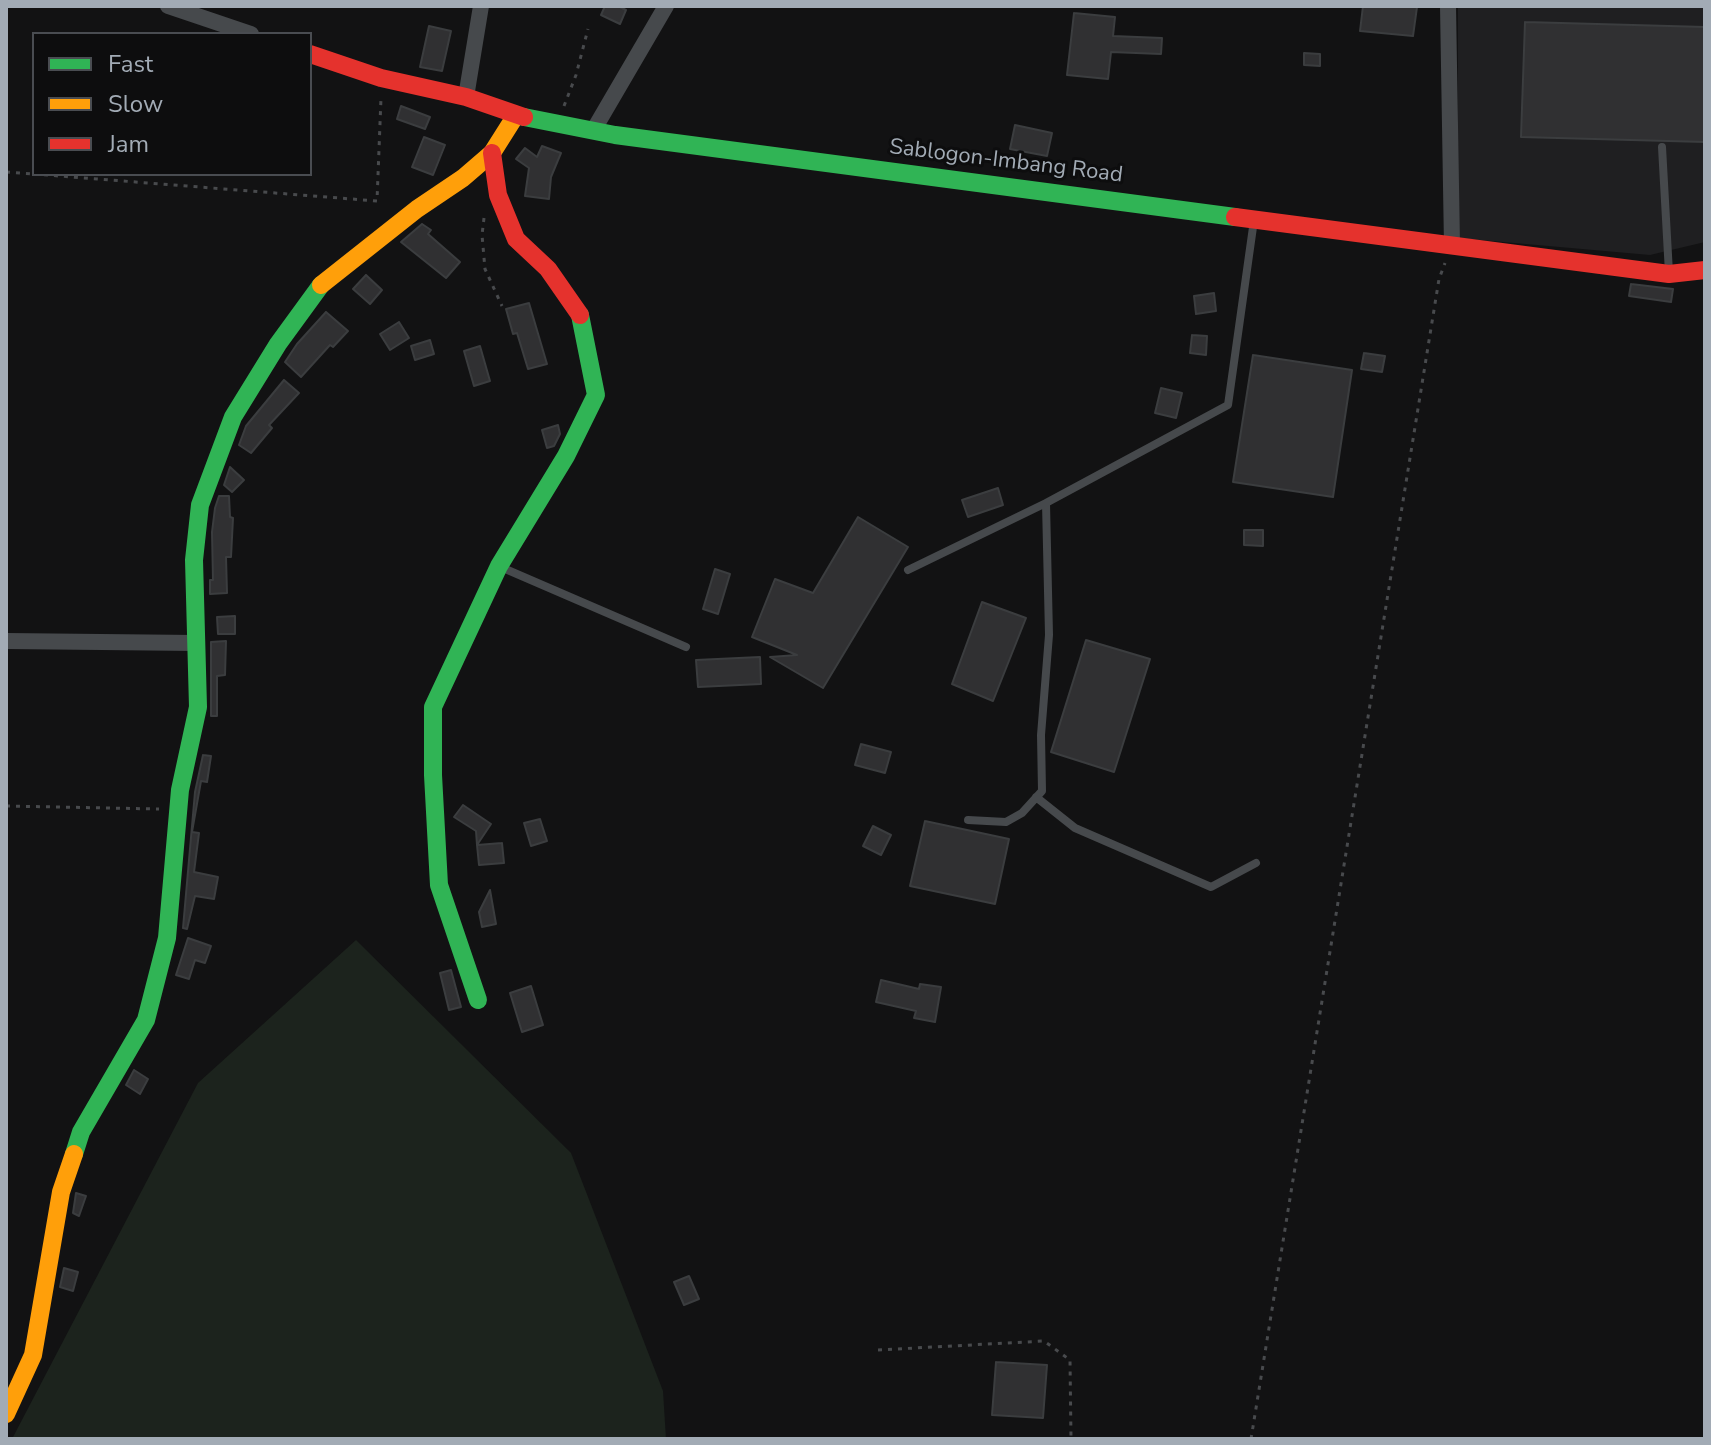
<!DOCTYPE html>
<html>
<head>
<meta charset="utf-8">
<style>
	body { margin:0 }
	#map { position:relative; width:1711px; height:1445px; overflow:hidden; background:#121213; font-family:"Nunito Sans",sans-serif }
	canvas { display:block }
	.frame { position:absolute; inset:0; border:8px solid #a2abb5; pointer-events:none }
	.legend { position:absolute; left:32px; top:32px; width:280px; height:144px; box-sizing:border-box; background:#0d0d0e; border:2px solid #494c51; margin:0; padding:10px 14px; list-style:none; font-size:24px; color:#a2abb5 }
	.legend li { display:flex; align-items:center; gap:16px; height:40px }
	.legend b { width:40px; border:2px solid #494c51 }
</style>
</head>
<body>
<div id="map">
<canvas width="1711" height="1445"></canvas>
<div class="frame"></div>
<ul class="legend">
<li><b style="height:10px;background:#30b455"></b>Fast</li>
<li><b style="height:10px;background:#ff9f0a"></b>Slow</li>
<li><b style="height:10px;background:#e5322d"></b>Jam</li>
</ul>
</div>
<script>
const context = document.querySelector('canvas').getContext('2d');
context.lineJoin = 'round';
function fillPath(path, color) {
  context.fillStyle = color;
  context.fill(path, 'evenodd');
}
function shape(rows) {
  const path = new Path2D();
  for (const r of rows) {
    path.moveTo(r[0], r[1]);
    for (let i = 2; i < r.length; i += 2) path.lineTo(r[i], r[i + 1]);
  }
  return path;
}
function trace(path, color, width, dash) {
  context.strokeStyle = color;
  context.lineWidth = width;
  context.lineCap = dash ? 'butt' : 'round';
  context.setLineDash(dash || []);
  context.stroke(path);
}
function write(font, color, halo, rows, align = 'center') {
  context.font = font + ' "Nunito Sans",sans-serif';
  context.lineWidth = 6;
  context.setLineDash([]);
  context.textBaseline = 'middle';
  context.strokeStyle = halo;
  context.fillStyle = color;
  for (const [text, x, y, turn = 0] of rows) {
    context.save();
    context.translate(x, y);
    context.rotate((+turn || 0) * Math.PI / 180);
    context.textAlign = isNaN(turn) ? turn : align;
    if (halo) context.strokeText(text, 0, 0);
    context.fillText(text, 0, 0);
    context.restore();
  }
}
fillPath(shape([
	[1458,6,1705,6,1705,242,1650,255,1458,238]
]), '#1f1f21');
fillPath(shape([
	[356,940,571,1153,663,1391,666,1439,12,1439,198,1083]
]), '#1c231d');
const building = shape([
	[605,6,618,6,626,10,620,24,601,15,605,6],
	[1363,6,1417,7,1413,36,1360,31,1363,6],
	[1074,13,1115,17,1113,36,1162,38,1161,54,1111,52,1108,79,1067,75,1074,13],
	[1525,22,1705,27,1705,142,1521,137,1525,22],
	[429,26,451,31,442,71,420,67,429,26],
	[1304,53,1320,54,1320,66,1304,65,1304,53],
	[401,106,430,117,425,129,397,119,401,106],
	[1015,125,1052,133,1047,156,1010,149,1015,125],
	[424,137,445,145,433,175,412,167,424,137],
	[542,146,561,153,551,177,549,199,525,196,529,168,516,159,525,148,537,157,542,146],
	[422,224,431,230,428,234,460,262,446,278,401,242,422,224],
	[366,275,382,290,370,304,353,289,366,275],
	[1631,284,1673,289,1671,302,1629,296,1631,284],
	[1214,293,1216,311,1196,314,1194,296,1214,293],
	[529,303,547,364,528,369,517,333,513,334,506,309,529,303],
	[326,312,348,331,333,347,330,345,301,377,285,362,297,344,326,312],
	[399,322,409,338,390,350,380,334,399,322],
	[1192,335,1207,336,1206,355,1190,353,1192,335],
	[430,340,434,354,415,360,411,346,430,340],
	[480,346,490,381,474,386,464,351,480,346],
	[1364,353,1385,356,1382,372,1361,369,1364,353],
	[1253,355,1352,370,1333,497,1233,482,1253,355],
	[284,380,299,393,269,425,272,428,251,453,239,445,246,426,284,380],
	[1161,388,1182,393,1176,418,1155,413,1161,388],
	[558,425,560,434,554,446,547,448,542,430,558,425],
	[230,467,244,480,232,492,224,485,230,467],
	[998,488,1003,505,968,517,962,500,998,488],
	[219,496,229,496,230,517,233,518,231,557,226,557,227,593,210,594,210,580,213,580,212,532,215,508,219,496],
	[858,517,908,547,823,688,770,657,797,655,752,637,775,579,813,593,858,517],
	[1244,530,1263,530,1263,546,1244,545,1244,530],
	[715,569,730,574,718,614,703,609,715,569],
	[982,602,1026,618,993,701,952,684,982,602],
	[235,616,235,634,218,634,217,617,235,616],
	[1086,640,1150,659,1114,772,1051,752,1086,640],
	[226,641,225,675,217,676,217,716,211,716,211,642,226,641],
	[760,657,761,684,698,687,696,660,760,657],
	[861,744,891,752,885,773,855,765,861,744],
	[203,755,211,756,207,782,201,781,192,832,199,833,194,872,218,877,214,899,195,896,187,929,183,928,195,792,203,755],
	[463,805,491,824,477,845,476,831,454,817,463,805],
	[540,819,547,841,531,846,524,823,540,819],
	[925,821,1009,839,995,904,910,886,925,821],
	[873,826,891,835,881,855,863,846,873,826],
	[502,843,504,863,479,865,477,845,502,843],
	[490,890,496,924,482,927,479,912,490,890],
	[188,938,211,946,205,963,195,960,189,979,176,975,188,938],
	[451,970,461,1007,449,1010,440,973,451,970],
	[881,980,919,989,920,984,941,987,935,1022,914,1018,916,1011,876,1002,881,980],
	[531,986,543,1025,522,1032,510,993,531,986],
	[134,1070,148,1079,140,1094,126,1085,134,1070],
	[76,1193,86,1196,79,1216,73,1213,76,1193],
	[64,1268,78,1272,73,1291,60,1287,64,1268],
	[689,1276,699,1299,684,1305,674,1282,689,1276],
	[996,1362,1047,1365,1043,1418,992,1415,996,1362]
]);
fillPath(building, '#303032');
trace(building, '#3b3d3f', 2);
trace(shape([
	[564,106,576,75,588,29],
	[6,172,34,174],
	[34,174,377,201,381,98],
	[484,218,482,235,485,269,502,306],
	[6,806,159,809],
	[878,1350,1044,1341,1070,1360,1071,1439],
	[1251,1439,1439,279,1445,263]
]), '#484a4d', 3, [4, 6]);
trace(shape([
	[1662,147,1669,273],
	[503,568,686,647],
	[908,570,1046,503],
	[1036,797,1075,828,1211,887,1256,863],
	[968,820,1006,822,1022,813,1042,791,1041,735,1049,635,1046,503,1228,405,1254,220]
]), '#46494c', 8);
trace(shape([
	[168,6,251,34],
	[1448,6,1452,246],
	[466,97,481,6],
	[593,131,666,6],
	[6,641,196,643]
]), '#46494c', 16);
trace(shape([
	[524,117,615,135,1235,217],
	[478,1000,439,885,433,775,433,707,499,566,566,456,596,395,580,315],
	[74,1154,81,1132,146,1020,167,938,180,790,198,707,194,560,200,505,233,417,278,344,321,285]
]), '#30b455', 18);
trace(shape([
	[321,285,417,209,463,178,492,153,516,115],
	[6,1414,33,1355,61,1192,74,1154]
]), '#ff9f0a', 18);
trace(shape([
	[310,54,381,78,466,97,524,117],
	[492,153,498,195,516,239,548,269,580,315],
	[1235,217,1669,274,1705,270]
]), '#e5322d', 18);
write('22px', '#a2abb5', '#0d0d0e', [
	["Sablogon-Imbang Road",1006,162,7]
]);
</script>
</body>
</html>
